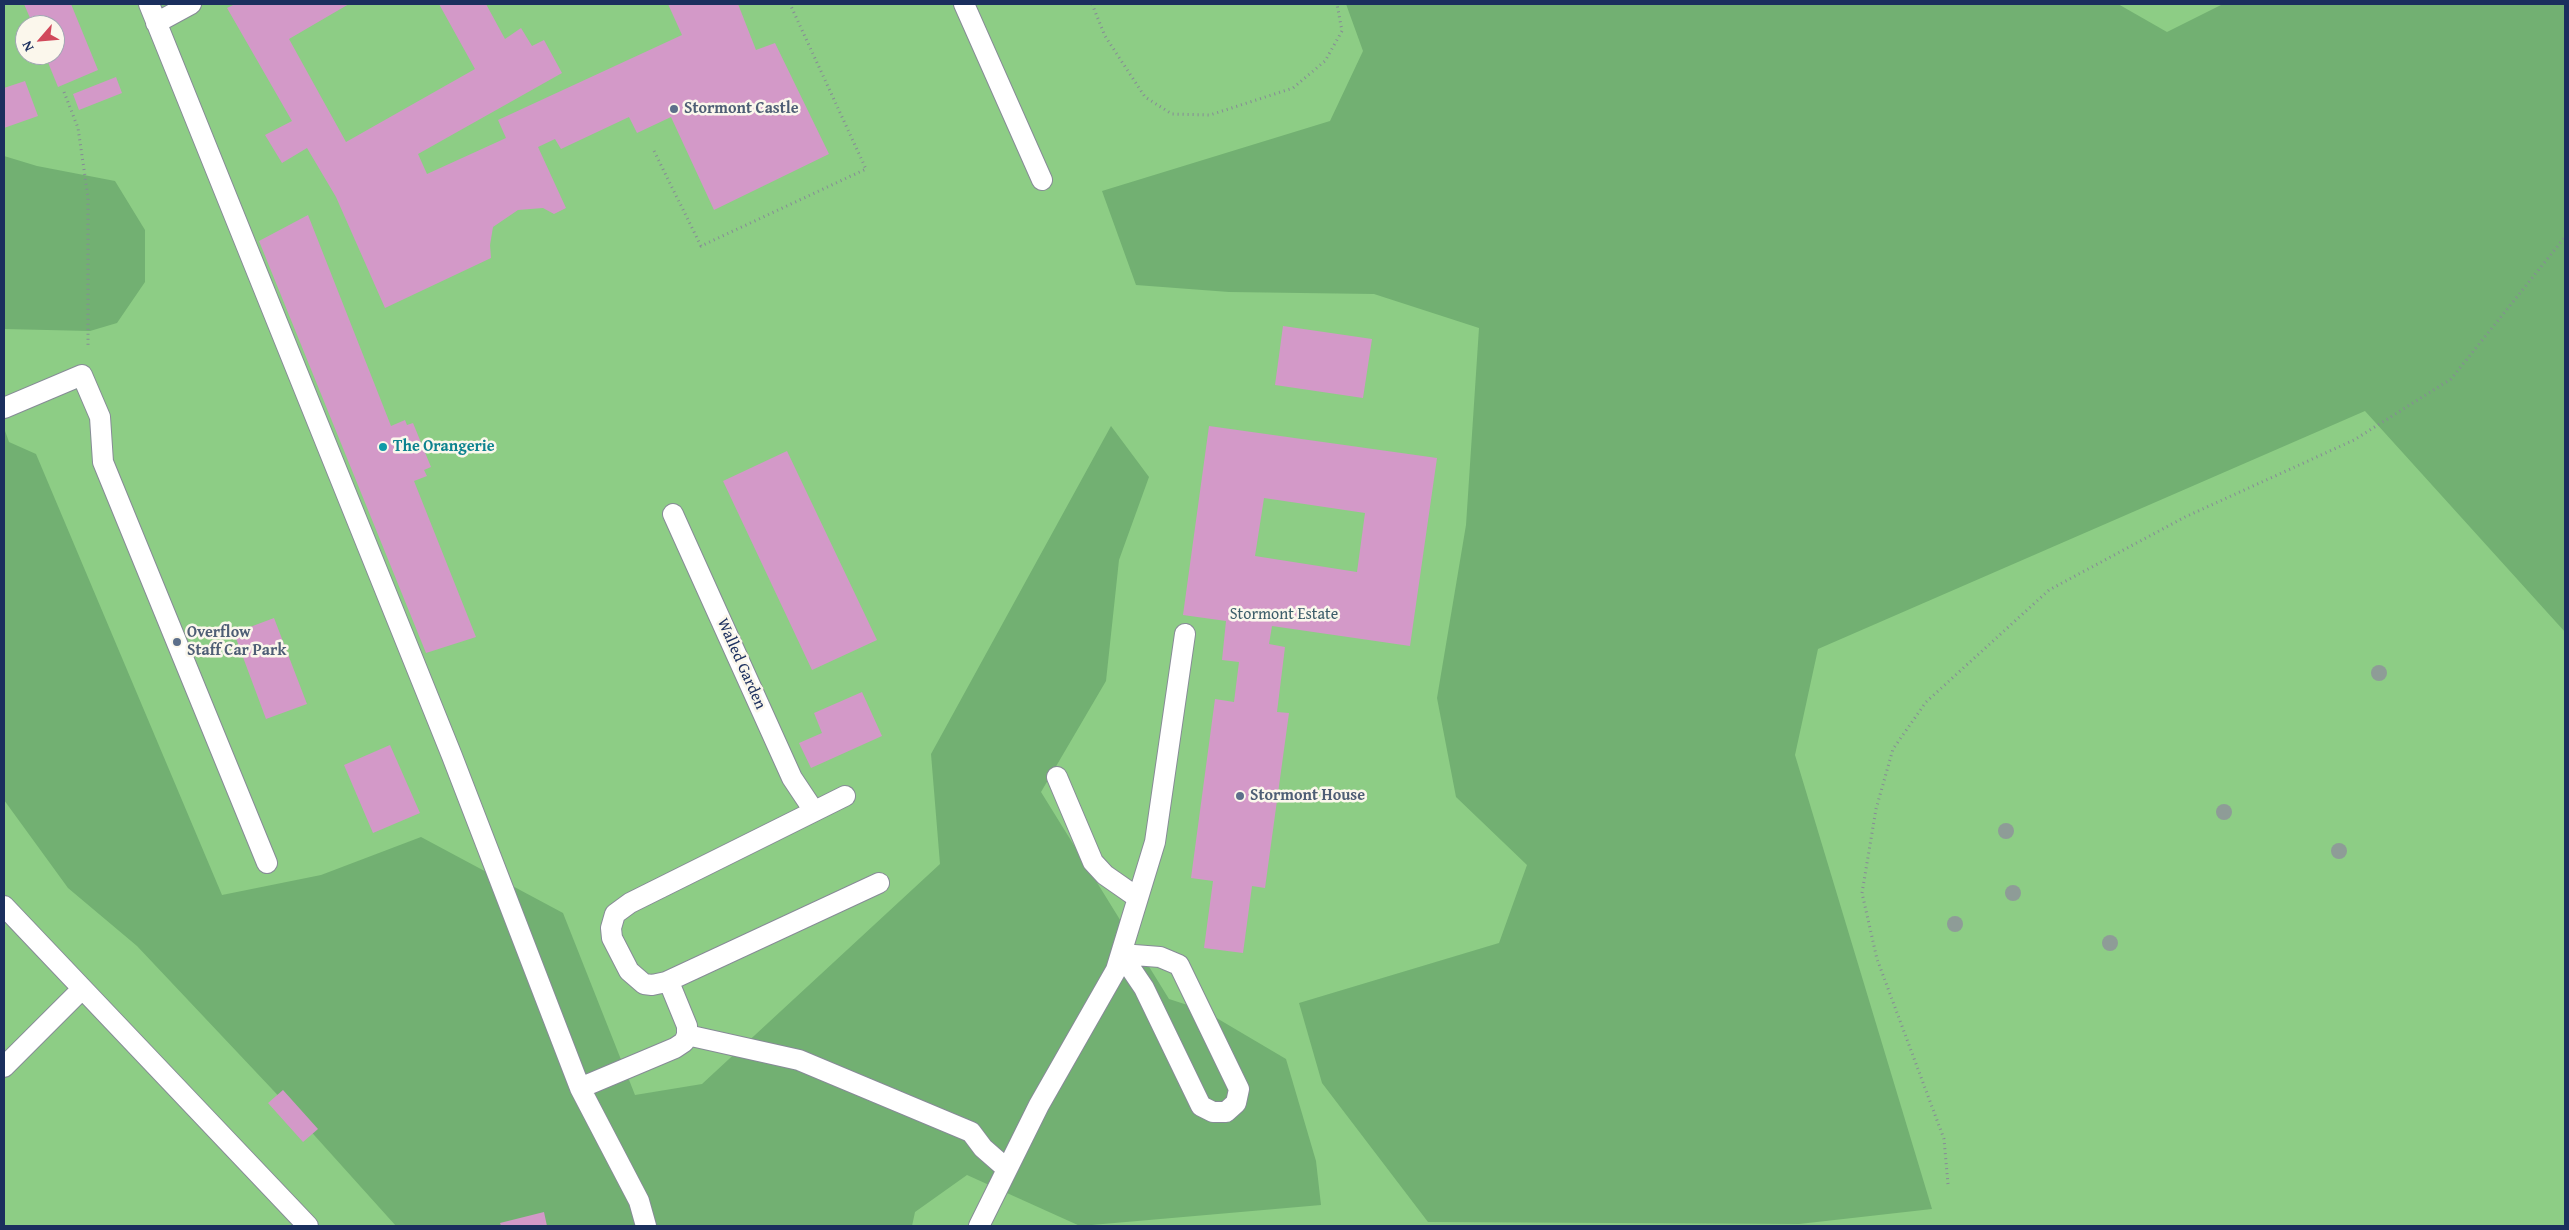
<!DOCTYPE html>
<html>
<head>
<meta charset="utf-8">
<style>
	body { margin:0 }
	#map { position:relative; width:2569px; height:1230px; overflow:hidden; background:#f2e7ce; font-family:"Gentium Book Plus",serif }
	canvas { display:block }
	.frame { position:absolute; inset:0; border:5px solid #1b2f5e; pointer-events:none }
	.north { position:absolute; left:15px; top:15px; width:50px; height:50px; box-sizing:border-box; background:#fbf7ec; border:1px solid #a1a7b3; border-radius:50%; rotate:243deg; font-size:14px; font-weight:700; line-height:20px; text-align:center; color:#1b2f5e }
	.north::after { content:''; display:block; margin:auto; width:18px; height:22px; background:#d1495b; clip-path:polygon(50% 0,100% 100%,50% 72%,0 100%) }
</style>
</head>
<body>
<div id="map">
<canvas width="2569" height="1230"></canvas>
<div class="frame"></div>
<div class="north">N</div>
</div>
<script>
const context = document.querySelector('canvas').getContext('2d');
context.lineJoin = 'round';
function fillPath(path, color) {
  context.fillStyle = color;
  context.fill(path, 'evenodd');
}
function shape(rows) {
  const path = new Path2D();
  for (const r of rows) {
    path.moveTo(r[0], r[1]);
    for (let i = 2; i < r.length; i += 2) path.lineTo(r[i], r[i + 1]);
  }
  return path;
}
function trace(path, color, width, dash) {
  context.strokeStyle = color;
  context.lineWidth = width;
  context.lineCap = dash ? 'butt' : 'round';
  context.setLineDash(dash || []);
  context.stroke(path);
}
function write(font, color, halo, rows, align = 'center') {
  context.font = font + ' "Gentium Book Plus",serif';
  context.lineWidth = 5;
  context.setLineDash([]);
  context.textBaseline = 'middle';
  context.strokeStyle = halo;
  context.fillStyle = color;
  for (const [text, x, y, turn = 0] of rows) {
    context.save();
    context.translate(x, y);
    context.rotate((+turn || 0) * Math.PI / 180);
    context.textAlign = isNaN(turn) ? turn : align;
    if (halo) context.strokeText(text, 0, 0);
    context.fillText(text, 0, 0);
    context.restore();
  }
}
fillPath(shape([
	[4,4,2565,4,2565,1226,4,1226],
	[25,25,55,25,55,55,25,55]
]), '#8dcd85');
fillPath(shape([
	[1346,4,2118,4,2167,32,2223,4,2565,4,2565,632,2365,411,1818,649,1795,755,1932,1209,1799,1224,1428,1222,1322,1083,1299,1003,1499,943,1527,865,1456,797,1437,698,1466,525,1479,328,1374,294,1229,292,1136,285,1102,191,1330,121,1363,51],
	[4,156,37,166,115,181,145,230,145,282,117,323,90,331,4,329],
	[1111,426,1149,477,1119,560,1106,681,1041,792,1169,999,1203,1010,1286,1059,1316,1161,1321,1205,1080,1226,967,1175,915,1212,912,1226,396,1226,288,1106,137,946,68,888,4,800,4,428,9,442,36,454,222,895,321,875,421,837,563,913,635,1095,702,1084,940,864,931,754]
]), '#72b072');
fillPath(shape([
	[24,4,71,4,98,70,58,87,45,55,55,55,55,25,33,25],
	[235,4,349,4,289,39,346,142,475,69,439,4,486,4,505,39,521,28,532,46,544,40,562,73,418,154,427,174,506,138,498,120,682,35,668,4,738,4,756,50,775,43,829,154,714,210,671,117,637,133,629,117,561,149,555,139,538,147,566,208,554,214,543,208,518,210,493,227,490,245,491,258,385,308,336,197,307,148,282,163,265,135,292,121,227,8],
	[116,77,122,93,79,110,73,94],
	[25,81,38,116,4,128,4,88],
	[308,215,391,426,405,420,407,425,413,423,431,467,424,470,427,476,414,481,476,637,426,653,259,241],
	[1283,326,1372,339,1363,398,1275,385],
	[1209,426,1437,458,1410,646,1272,626,1269,644,1285,647,1277,712,1289,713,1265,888,1252,886,1243,953,1204,948,1213,881,1191,878,1215,699,1234,702,1239,662,1222,660,1226,621,1183,615],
	[1264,498,1365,513,1357,572,1255,556],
	[787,451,877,640,812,670,723,481],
	[274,618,307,704,266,719,234,633],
	[862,692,882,736,811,768,799,743,822,733,814,713],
	[390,745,420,813,373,833,344,765],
	[283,1090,318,1129,303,1142,268,1103],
	[544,1212,547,1226,501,1226,500,1223]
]), '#d399c8');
const service = shape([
	[149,4,452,756,580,1088,639,1201,646,1226],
	[964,4,1042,180],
	[156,23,191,4],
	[4,408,82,375,100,417,103,462,267,863],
	[673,514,792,778,814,811],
	[1057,777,1093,862,1105,875,1138,898],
	[4,906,308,1226],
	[1121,954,1160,957,1179,965,1239,1089,1236,1103,1226,1112,1213,1112,1201,1106,1144,988,1121,954],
	[666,982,879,883],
	[687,1035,799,1060,971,1132,983,1148,1007,1169],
	[4,1067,82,989],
	[580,1088,675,1048,684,1042,687,1035,687,1026,671,987,666,982,652,985,644,984,629,971,612,938,611,928,615,914,630,903,845,796],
	[979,1226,1039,1105,1116,970,1155,842,1185,634]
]);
trace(service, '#868b96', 22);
trace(shape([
	[1092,4,1105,36,1145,97,1172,114,1210,115,1293,88,1325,61,1342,31,1337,4],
	[64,92,78,128,88,197,88,345],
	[654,151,701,246,866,169,790,4],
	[1948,1184,1944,1139,1877,959,1862,893,1876,809,1893,749,1926,702,2049,590,2185,517,2354,440,2451,379,2565,237]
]), '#868b96', 3, [1, 4]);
trace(service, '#fff', 20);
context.fillStyle = '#8e9c97';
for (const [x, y] of [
	[2379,673],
	[2224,812],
	[2006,831],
	[2339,851],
	[2013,893],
	[1955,924],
	[2110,943]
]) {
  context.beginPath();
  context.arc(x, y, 8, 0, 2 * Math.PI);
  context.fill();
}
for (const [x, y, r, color] of [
	[674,109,5,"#5c6f8a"],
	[383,447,5,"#0f9aa8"],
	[177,642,5,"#5c6f8a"],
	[1240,796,5,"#5c6f8a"]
]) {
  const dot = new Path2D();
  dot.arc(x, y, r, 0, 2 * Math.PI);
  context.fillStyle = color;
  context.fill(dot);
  trace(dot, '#fbf7ec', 2);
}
write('bold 16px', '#4e5e75', '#fbf7ec', [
	["Stormont Castle",684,109],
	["Overflow",187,633],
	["Staff Car Park",187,651],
	["Stormont House",1250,796]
], 'left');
write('bold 16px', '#0d838f', '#fbf7ec', [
	["The Orangerie",393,447]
], 'left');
write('16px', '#3d5e6a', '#fbf7ec', [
	["Stormont Estate",1284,615]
]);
write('16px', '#1b2f5e', '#fbf7ec', [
	["Walled Garden",741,664,66]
]);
</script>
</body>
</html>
